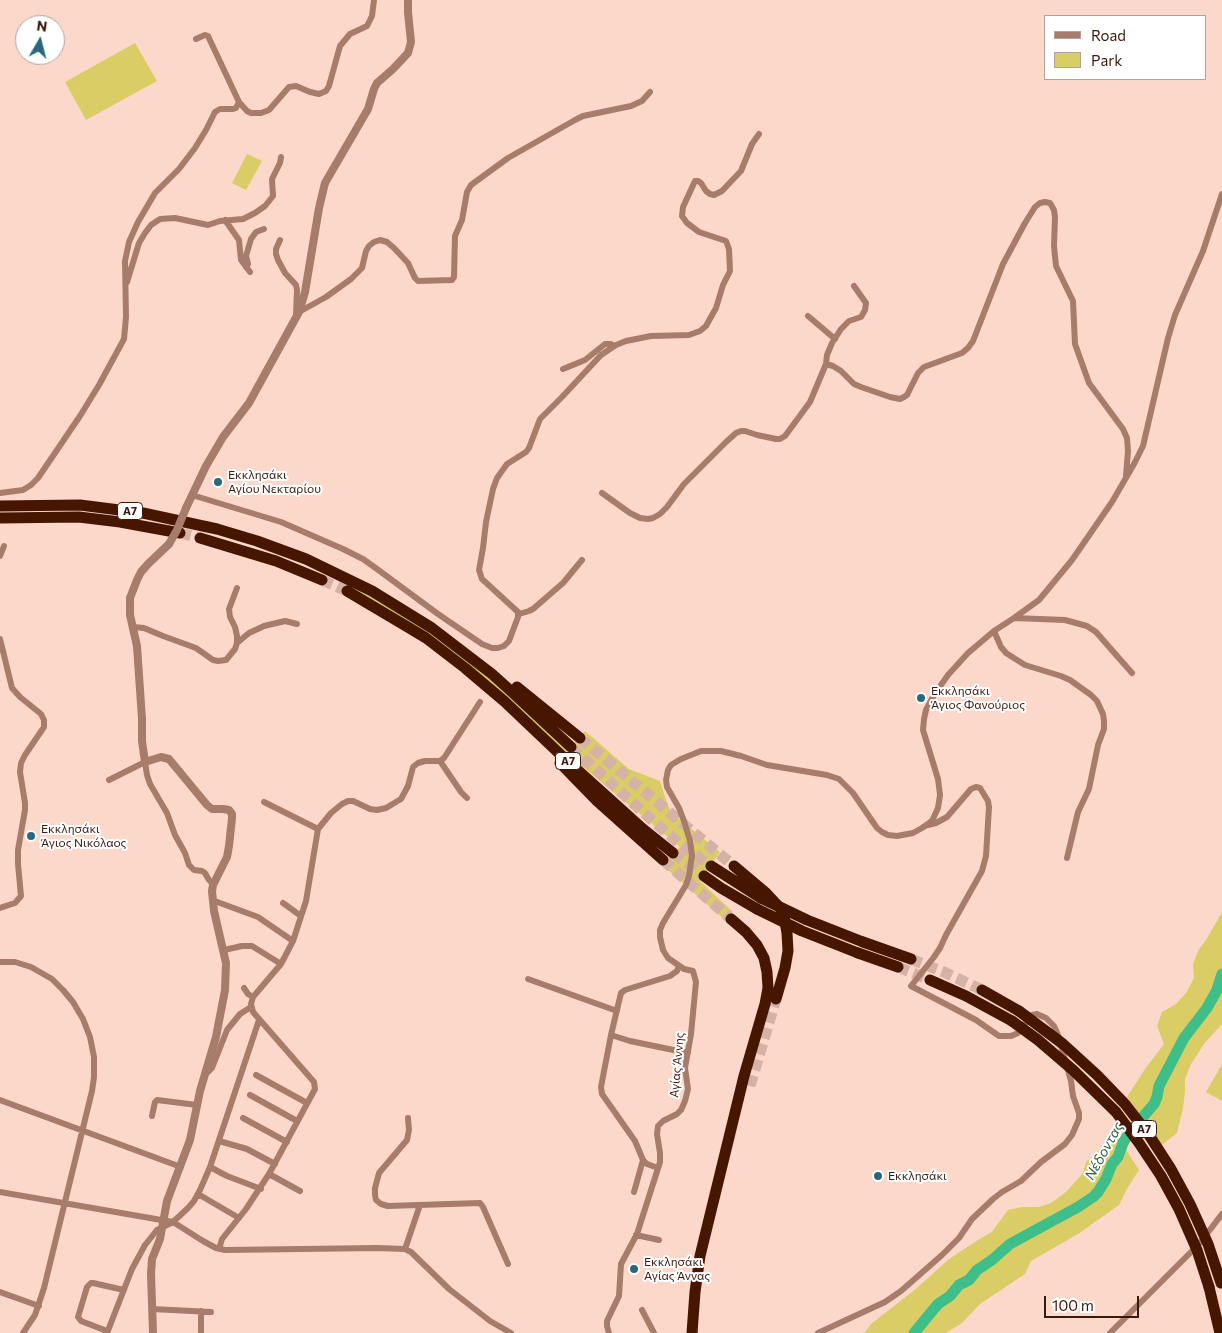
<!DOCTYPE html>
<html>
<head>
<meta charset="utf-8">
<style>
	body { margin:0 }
	#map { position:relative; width:1222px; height:1333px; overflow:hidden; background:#fcd8cb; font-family:Commissioner,sans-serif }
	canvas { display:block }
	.legend { position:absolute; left:1044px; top:15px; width:162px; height:65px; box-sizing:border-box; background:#fff; border:1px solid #b0a39e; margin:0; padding:6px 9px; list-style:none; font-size:15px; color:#39190d }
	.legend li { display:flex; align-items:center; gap:10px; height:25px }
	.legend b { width:25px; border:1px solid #b0a39e }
	.north { position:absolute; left:15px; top:15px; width:50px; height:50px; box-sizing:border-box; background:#fff; border:1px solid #b0a39e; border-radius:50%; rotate:8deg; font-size:14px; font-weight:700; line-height:20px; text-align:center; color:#39190d }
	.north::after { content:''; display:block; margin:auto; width:18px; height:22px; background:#29697e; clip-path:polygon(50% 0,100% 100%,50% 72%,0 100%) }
	.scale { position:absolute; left:1044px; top:1296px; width:95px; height:22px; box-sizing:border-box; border:2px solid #39190d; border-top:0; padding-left:6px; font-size:15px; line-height:18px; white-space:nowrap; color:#39190d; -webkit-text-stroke:4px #fff; paint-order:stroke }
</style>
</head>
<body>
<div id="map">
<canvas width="1222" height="1333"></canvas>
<ul class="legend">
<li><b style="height:6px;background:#a87c6a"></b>Road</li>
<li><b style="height:14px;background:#dacd66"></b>Park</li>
</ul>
<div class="north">N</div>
<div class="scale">100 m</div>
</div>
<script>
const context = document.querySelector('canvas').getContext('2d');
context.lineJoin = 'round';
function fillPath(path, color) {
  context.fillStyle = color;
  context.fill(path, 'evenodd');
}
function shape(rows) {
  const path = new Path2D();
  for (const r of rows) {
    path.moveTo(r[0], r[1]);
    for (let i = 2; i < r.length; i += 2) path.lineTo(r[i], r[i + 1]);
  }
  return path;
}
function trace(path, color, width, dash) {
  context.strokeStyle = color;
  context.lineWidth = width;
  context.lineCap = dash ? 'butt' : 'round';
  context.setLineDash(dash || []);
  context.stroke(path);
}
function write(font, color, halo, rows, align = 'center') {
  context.font = font + ' Commissioner,sans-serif';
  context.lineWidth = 4;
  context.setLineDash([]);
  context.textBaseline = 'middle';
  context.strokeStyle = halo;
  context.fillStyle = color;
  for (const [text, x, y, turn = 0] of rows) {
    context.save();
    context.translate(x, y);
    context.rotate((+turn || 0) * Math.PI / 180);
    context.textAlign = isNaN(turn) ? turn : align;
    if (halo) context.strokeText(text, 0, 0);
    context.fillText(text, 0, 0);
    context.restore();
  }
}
fillPath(shape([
	[135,43,157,81,86,120,65,82],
	[247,154,262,161,246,190,232,183],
	[349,584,390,607,430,632,488,677,568,750,585,731,629,769,660,781,666,800,671,812,720,852,700,881,733,912,725,920,662,865,680,847,566,753,507,698,347,587],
	[1222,912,1222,1024,1204,1044,1191,1064,1185,1079,1185,1092,1183,1108,1177,1133,1162,1145,1127,1097,1145,1069,1164,1044,1157,1026,1162,1012,1176,1004,1186,993,1194,978,1193,964,1199,949,1206,940],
	[1222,1064,1222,1101,1206,1092],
	[1116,1134,1139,1170,1128,1187,1119,1205,1078,1234,1031,1261,1025,1274,980,1304,962,1323,946,1333,862,1333,865,1332,871,1324,917,1288,949,1259,978,1240,992,1232,1008,1210,1022,1207,1039,1207,1051,1203,1066,1192,1083,1173,1086,1162]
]), '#dacd66');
trace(shape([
	[914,1333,938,1304,950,1296,959,1285,969,1280,977,1270,992,1260,1010,1244,1078,1207,1093,1197,1098,1192,1106,1179,1112,1164,1118,1157,1123,1143,1129,1133,1154,1104,1157,1097,1159,1086,1184,1038,1207,1008,1217,990,1222,974]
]), '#3ebf8a', 11);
trace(shape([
	[180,533,200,538],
	[322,580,347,591],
	[580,738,734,866],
	[571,747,652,820,680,844,711,866],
	[673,853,704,876],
	[663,860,731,919],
	[911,959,944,972,982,990],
	[898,967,930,980],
	[750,1086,776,999]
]), '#d5b2a5', 11, [11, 5.5]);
trace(shape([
	[196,39,205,35,208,36,239,102,247,111,251,113,261,113,269,110,289,87,296,86,310,92,319,94,326,91,329,86,340,46,350,34,367,26,372,16,374,0],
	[225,220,239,240,241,260,250,272],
	[280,240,276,249,276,254,278,260,285,273,296,285,297,290,296,315],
	[246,267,248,264,246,256,251,239,256,232,264,229],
	[127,282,139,243,145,233,151,225,160,219,175,218,208,225,220,221,243,219,255,213,265,206,273,196,272,179,280,163,281,157],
	[299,312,326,297,351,279,362,268,366,251,369,246,374,242,380,240,387,242,394,248,408,263,415,278,418,281,452,280,454,277,455,236,462,220,467,192,471,185,508,158,575,120,583,116,631,106,642,101,650,92],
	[808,316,835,339],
	[826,364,833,366,841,371,854,384,861,387,890,397,900,399,904,397,907,395,918,373,924,367,962,353,968,348,973,341,1003,264,1025,223,1035,207,1040,203,1045,202,1050,203,1054,210,1055,217,1054,246,1056,266,1073,301,1075,344,1089,383,1123,429,1127,438,1128,451,1126,476],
	[563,369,585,360,605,344,611,344,614,346],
	[0,493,23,490,31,485,38,478,80,416,99,385,124,339,126,317,125,261,129,242,138,222,155,193,179,169,195,148,206,130,215,112,220,109,233,109,236,108,239,102],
	[602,493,630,513,640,518,648,519,653,518,660,514,667,507,684,484,726,442,736,433,741,431,745,431,757,435,776,439,780,439,785,436,810,402,826,364,827,355,832,343,841,329,849,321,861,317,865,310,866,303,854,286],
	[192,495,281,522,343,549,363,559,377,569,438,614,482,644,492,648,498,648,504,646,509,641,518,617,518,612,482,579,479,570,483,548,486,522,493,489,497,478,507,464,526,452,529,448,540,419,562,397,601,355,616,345,626,341,651,336,689,335,700,331,706,326,716,308,723,285,730,271,729,249,726,241,699,232,687,223,682,216,683,207,695,181,698,181,701,183,706,191,710,194,714,195,722,191,741,171,752,144,759,134],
	[0,556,4,546],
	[519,614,529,611,533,609,563,583,582,560],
	[1014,618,1065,620,1087,626,1096,632,1132,673],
	[133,627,144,628,163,636,196,648,213,660,218,661,226,660,235,649,237,643,237,636,235,627,230,617,229,609,237,588],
	[994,631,1001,647,1006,653,1025,665,1061,676,1070,680,1091,695,1097,701,1103,714,1104,721,1104,729,1098,745,1089,789,1078,812,1067,858],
	[0,639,12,688,20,697,41,714,44,720,44,727,25,755,21,763,20,772,25,803,25,810,18,850,18,864,21,896,15,903,0,908],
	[237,643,249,633,264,626,285,621,297,624],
	[440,761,461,792,467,798],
	[109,780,145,762,147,775,150,784,167,813,175,835,185,853,189,865,194,870,202,871,205,873,209,880,213,884],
	[264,802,318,829],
	[212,900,258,917,293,941],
	[283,903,301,916],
	[224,950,242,946,252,946,281,964],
	[0,962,15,962,31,967,52,979,63,990,73,1002,83,1019,90,1037,94,1057,94,1077,92,1091,44,1288,35,1315,23,1333],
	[528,979,617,1011],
	[244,988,248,994,253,997],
	[611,1035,630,1041,688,1053],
	[205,1075,212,1068,227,1030,240,1014,251,1007],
	[256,1075,307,1103],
	[250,1095,297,1121],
	[0,1100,181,1167],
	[152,1116,155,1102,157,1100,197,1105],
	[243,1118,287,1142],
	[408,1118,409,1130,407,1140,379,1173,375,1188,375,1195,376,1200,381,1204,388,1206,480,1203,483,1207,508,1264],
	[219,1141,247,1149,275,1164],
	[210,1167,227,1176,261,1189],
	[658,1168,647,1164,643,1160,635,1141,602,1094,601,1087,611,1035,621,993,625,990,670,976,677,971,679,966],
	[269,1174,300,1191],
	[0,1192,173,1222,203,1241,216,1248,225,1250,377,1248,405,1249,411,1252,449,1289,490,1321,511,1333],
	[634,1192,643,1160],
	[198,1194,239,1218],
	[636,1235,659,1240],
	[219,1249,222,1239,246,1209,269,1174,315,1089,314,1082,253,1012,251,1004,253,997,281,964,293,941,306,901,318,829,331,813,342,804,348,801,353,801,370,809,377,810,386,808,401,799,408,786,413,767,418,763,425,761,440,761,444,758,480,702],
	[405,1249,420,1205],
	[0,1292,39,1306],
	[152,1309,211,1312],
	[642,1310,654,1333],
	[107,1331,81,1321,78,1317,87,1287,91,1283,93,1283,124,1290],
	[107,1333,132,1269,145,1245,157,1230,173,1222,188,1208,194,1201,200,1190,210,1167,259,1020],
	[201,1333,201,1311],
	[609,1333,607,1326,607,1321,619,1296,621,1264,637,1234,660,1162,660,1153,657,1134,658,1126,663,1121,677,1114,681,1110,685,1101,688,1089,685,1068,691,1034,696,982,693,971,684,969,668,958,663,950,660,937,660,930,663,923,686,885,689,876,692,855,690,841,684,821,679,808,667,787,666,780,668,770,671,765,681,759,701,751,721,751,741,756,767,765,827,775,839,779,853,793,877,828,882,832,888,835,897,836,913,833,922,828,932,821,938,808,940,795,938,779,923,730,924,719,926,710,934,695,948,675,968,653,994,631,1014,618,1039,600,1072,560,1112,502,1134,464,1143,446,1168,338,1175,315,1203,251,1222,194],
	[818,1333,885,1302,901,1291,942,1255,959,1238,972,1219,993,1199,1002,1192,1021,1181,1041,1162,1065,1144,1072,1135,1079,1119,1079,1113,1073,1096,1071,1081,1058,1035,1054,1026,1046,1018,1037,1014,1032,1015,1018,1033,1011,1036,999,1036,976,1020,911,986,934,957,940,948,946,935,982,871,986,856,989,807,988,801,980,788,976,787,971,789,947,817,936,823,928,825],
	[1110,1333,1199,1244,1222,1214]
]), '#a87c6a', 6);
trace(shape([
	[186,508,206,466,223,437,249,403,299,312,305,292,319,208,325,183,368,109,374,89,377,83,393,69,408,53,411,42,408,12,408,0],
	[153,1333,151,1274,152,1259,160,1239,167,1201,190,1140,200,1091,216,1037,225,990,226,963,214,911,212,891,213,885,227,857,229,846,232,818,232,814,229,810,223,809,212,809,207,805,169,759,161,757,145,762,142,741,142,719,137,646,130,615,130,598,137,580,141,572,148,564,169,544]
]), '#a87c6a', 8);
trace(shape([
	[0,506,80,505,143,513,217,529,257,541,306,559,372,591,432,628,492,674,512,692,571,747],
	[0,518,79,517,120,522,180,533],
	[200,538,276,561,322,580],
	[347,591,406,626,426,638,465,668,504,701,562,756,643,829,673,853],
	[517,687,580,738],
	[560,763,597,801,663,860],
	[711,866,761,898],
	[734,866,766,893,780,908,784,916,787,933,788,951,785,968,776,999],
	[704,876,721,888,757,909],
	[863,942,911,959],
	[858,953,898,967],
	[930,980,966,996,1012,1021],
	[982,990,1019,1011],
	[1209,1287,1220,1333],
	[692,1333,695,1292,700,1256,744,1076,765,1004,768,988,767,972,764,958,757,945,746,932,731,919]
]), '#471601', 11);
trace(shape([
	[169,544,177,530,186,508]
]), '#a87c6a', 8);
trace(shape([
	[761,898,807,920,863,942],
	[757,909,802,931,858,953],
	[1019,1011,1063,1044,1097,1075,1125,1104,1149,1135,1171,1169,1190,1204,1208,1244,1221,1283],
	[1012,1021,1038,1040,1073,1070,1116,1112,1139,1143,1161,1176,1179,1209,1197,1250,1209,1287]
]), '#471601', 11);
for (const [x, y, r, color] of [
	[218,482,5,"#29697e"],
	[921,698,5,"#29697e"],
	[31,836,5,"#29697e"],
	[878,1176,5,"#29697e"],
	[634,1269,5,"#29697e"]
]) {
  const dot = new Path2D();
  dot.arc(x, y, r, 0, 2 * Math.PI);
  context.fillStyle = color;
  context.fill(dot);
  trace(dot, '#fff', 2);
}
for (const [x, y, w] of [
	[130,511,25],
	[568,761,25],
	[1144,1129,25]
]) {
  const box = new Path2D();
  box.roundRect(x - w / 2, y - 8.5, w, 17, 4);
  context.fillStyle = '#fff';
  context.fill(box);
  trace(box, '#39190d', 1);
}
write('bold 11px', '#39190d', null, [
	["Α7",130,511],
	["Α7",568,761],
	["Α7",1144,1129]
]);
write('12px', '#39190d', '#fff', [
	["Εκκλησάκι",228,475],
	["Αγίου Νεκταρίου",228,489],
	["Εκκλησάκι",931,691],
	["Άγιος Φανούριος",931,705],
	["Εκκλησάκι",41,829],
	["Άγιος Νικόλαος",41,843],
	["Εκκλησάκι",888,1176],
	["Εκκλησάκι",644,1262],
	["Αγίας Άννας",644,1276]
], 'left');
write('12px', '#39190d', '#fff', [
	["Αγίας Άννης",677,1065,-85]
]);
write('italic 14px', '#2d5f48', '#fff', [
	["Νέδoντας",1104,1151,-61]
]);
</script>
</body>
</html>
